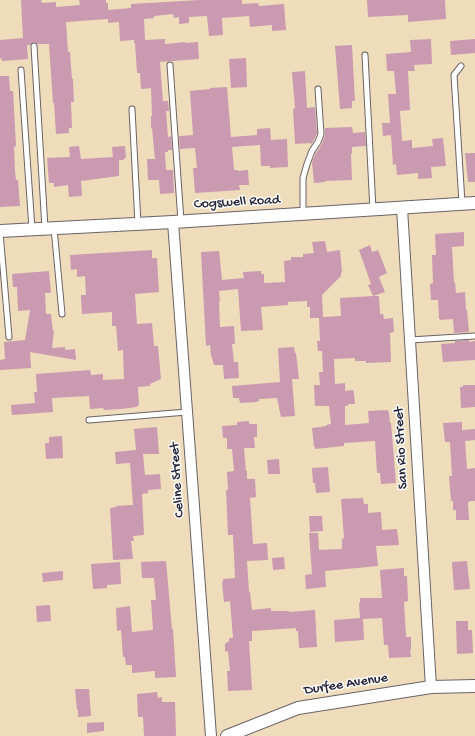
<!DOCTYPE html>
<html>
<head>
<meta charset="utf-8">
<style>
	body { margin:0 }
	canvas { display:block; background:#efdcbb }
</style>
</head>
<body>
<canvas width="475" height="736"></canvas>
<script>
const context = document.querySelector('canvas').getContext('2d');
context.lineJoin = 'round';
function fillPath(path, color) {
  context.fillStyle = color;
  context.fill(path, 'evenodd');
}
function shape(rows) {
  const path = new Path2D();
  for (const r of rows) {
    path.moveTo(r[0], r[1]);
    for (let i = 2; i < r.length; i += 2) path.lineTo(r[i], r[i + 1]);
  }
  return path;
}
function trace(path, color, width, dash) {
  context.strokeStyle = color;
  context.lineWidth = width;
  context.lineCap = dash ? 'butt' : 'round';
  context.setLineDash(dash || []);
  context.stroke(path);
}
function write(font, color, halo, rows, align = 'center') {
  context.font = font + ' "Gochi Hand",sans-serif';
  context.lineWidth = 3;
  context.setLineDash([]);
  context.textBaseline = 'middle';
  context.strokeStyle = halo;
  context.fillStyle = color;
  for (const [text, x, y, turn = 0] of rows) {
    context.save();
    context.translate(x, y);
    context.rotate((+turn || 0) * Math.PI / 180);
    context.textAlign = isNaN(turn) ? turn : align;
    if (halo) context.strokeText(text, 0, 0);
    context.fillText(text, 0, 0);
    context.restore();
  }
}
fillPath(shape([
	[21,0,41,0,42,3,56,2,56,7,80,5,79,0,106,0,106,3,108,3,108,10,131,8,131,4,200,0,242,0,242,4,258,3,259,6,284,4,286,30,272,31,272,25,250,27,249,16,222,18,223,35,209,36,207,16,189,17,189,23,179,24,179,17,174,18,173,14,154,16,154,18,144,19,145,40,165,39,165,44,185,42,185,43,198,42,199,59,160,62,163,101,168,101,169,111,166,111,168,137,171,136,172,150,168,150,168,152,165,152,166,170,173,170,174,193,160,194,159,180,148,180,147,159,155,159,152,128,151,129,151,116,152,116,151,88,141,89,140,73,137,73,135,43,134,43,134,40,120,41,119,22,108,23,108,19,66,22,68,52,70,52,72,79,73,79,74,102,71,102,72,128,69,128,69,133,56,134,54,103,53,103,49,44,38,44,34,42,32,43,30,45,27,45,28,59,2,61,1,58,0,58,0,40,23,38],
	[367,0,445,0,446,19,408,22,408,15,368,17],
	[431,39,432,64,414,65,415,71,408,71,410,110,400,111,402,141,412,140,412,148,433,146,432,139,443,138,446,166,431,167,432,178,418,179,418,173,397,175,396,164,393,165,391,135,383,136,382,123,390,123,388,94,396,94,394,71,387,71,386,54,411,52,410,40],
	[475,39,475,53,451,55,450,41],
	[352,45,355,101,352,101,352,108,340,109,335,46],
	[246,58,247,87,231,88,229,59],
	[305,71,307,108,315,107,317,133,314,140,311,145,311,143,295,144,293,109,295,108,292,72],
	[0,76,9,76,10,91,13,91,16,146,14,147,15,171,16,180,18,180,20,206,0,207],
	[227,87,231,137,257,135,257,129,270,128,271,140,287,139,288,167,270,168,270,166,261,166,260,145,232,147,234,170,238,170,238,171,248,170,249,185,239,185,240,190,195,193,193,168,197,168,195,148,180,149,179,136,193,135,190,91,210,89,210,88],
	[352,127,353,133,365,132,366,146,352,147,352,153,351,154,352,180,325,181,325,182,314,183,312,162,316,153,322,144,325,135,325,128],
	[79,146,81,159,113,157,112,147,125,146,126,158,124,158,124,160,119,160,119,176,81,181,82,196,69,197,68,185,54,187,54,183,49,183,47,158,70,157,69,147],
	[465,153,475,153,475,182,468,182],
	[464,232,464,246,452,247,454,282,455,282,456,293,465,292,466,310,467,310,469,332,454,333,453,319,440,320,440,319,439,319,438,300,431,300,430,284,433,283,432,255,436,255,435,234],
	[325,241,327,252,340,250,342,272,341,273,341,276,322,295,323,317,341,316,340,298,373,296,368,285,371,284,359,250,370,245,372,252,378,250,387,273,379,277,385,292,373,296,379,296,380,314,383,314,384,319,393,318,394,332,390,333,391,362,366,363,366,361,355,361,355,358,334,359,335,384,345,383,345,391,353,390,354,394,355,404,348,404,348,406,345,406,345,425,369,423,368,411,388,410,388,412,389,412,390,423,391,423,396,483,381,484,380,473,377,473,375,441,344,443,344,446,315,449,315,447,314,447,312,428,321,427,320,427,326,426,326,425,331,424,329,406,315,406,314,385,320,385,319,372,323,372,322,351,318,351,317,341,320,341,319,318,310,318,310,307,307,307,307,301,288,302,288,305,261,307,263,330,241,331,238,289,219,291,220,302,219,302,220,327,234,326,235,344,232,344,234,362,238,362,239,378,224,379,223,365,214,365,211,355,210,345,206,346,201,252,219,251,222,280,244,278,243,272,261,271,261,274,264,274,264,283,285,282,284,261,291,260,291,257,303,257,303,254,314,253,312,242],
	[152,250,152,258,157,258,159,292,135,294,137,324,152,323,154,346,158,346,161,379,150,384,150,386,138,387,139,405,137,406,137,407,121,409,104,410,103,408,90,409,89,396,52,398,53,412,12,415,11,405,35,403,34,392,37,392,36,374,90,370,91,375,103,374,103,380,124,379,123,350,118,351,116,326,112,326,112,312,82,314,81,295,86,295,85,276,77,277,77,269,71,270,70,255],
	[49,271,51,293,45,293,46,314,51,314,53,331,54,331,52,348,65,347,65,350,75,349,76,360,30,352,31,368,0,370,0,360,5,359,4,342,25,340,30,310,18,311,17,287,13,287,12,274],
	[469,340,469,342,475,341,475,360,443,362,441,344,455,343,455,341],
	[294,347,295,353,296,353,299,379,292,379,295,416,281,417,277,398,259,399,259,401,256,402,240,403,239,398,233,398,232,386,280,382,278,348],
	[463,385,475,385,475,407,461,408,460,387,463,387],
	[249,421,249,424,257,424,257,437,254,437,255,448,244,448,246,471,247,471,247,479,255,479,256,497,250,498,253,544,267,543,268,560,247,561,249,592,250,592,252,610,271,608,271,611,289,611,289,612,315,610,317,647,299,648,298,631,296,631,296,628,252,631,252,641,249,641,252,690,228,691,227,671,230,671,228,651,225,652,225,644,229,641,229,638,233,638,230,601,224,602,222,582,223,582,223,579,235,578,233,535,228,535,226,490,228,490,227,472,234,471,232,449,227,449,227,438,223,438,222,426,237,425,237,422],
	[462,422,462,430,475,429,475,440,465,441,467,469,475,468,475,501,470,501,470,502,468,502,469,520,456,520,456,510,453,510,453,501,451,501,449,476,452,476,450,442,445,442,443,423],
	[157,427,159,454,143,454,145,475,160,474,161,489,148,490,148,493,142,494,144,535,133,536,134,541,131,541,133,559,113,560,110,508,116,507,116,506,133,505,130,463,116,464,115,452,136,450,134,429],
	[62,436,63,458,46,459,45,443,49,443,49,437],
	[279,459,280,474,268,474,267,460],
	[328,467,330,492,316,493,315,483,313,483,312,468],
	[363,498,364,504,368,504,368,513,381,512,382,530,397,529,399,545,376,546,378,566,325,571,326,587,306,589,305,575,312,574,309,533,318,533,319,550,342,549,342,539,344,538,341,499],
	[309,516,322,516,323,531,310,532],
	[284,557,285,569,273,570,272,558],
	[166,561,172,629,173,629,176,677,155,678,155,671,132,673,132,665,126,665,125,657,123,657,121,630,117,631,116,608,130,606,132,632,153,630,151,600,156,600,154,578,142,578,141,562],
	[467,561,470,589,454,590,452,562],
	[120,562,121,584,107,585,107,588,93,589,91,564],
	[404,568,404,576,407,576,408,601,404,602,406,637,411,637,411,650,410,650,411,657,389,658,388,645,384,645,382,618,363,619,364,640,335,642,334,620,360,618,359,603,360,603,360,598,382,598,380,570],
	[63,571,63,580,43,582,42,573],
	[50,605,51,621,37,622,36,606],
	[456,621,468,621,468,630,472,630,473,653,457,654],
	[75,689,89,689,91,716,78,717,78,710,77,710],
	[157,692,158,698,162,697,162,702,175,702,176,736,144,736,143,717,138,717,137,694],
	[104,722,104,731,87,733,87,723]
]), '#ca9ab1');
const service = shape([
	[34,46,45,228],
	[365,55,373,210],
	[170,65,181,221],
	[461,66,454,75,462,203],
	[21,70,32,229],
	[132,109,138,224],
	[303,214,303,178,307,164,312,151,318,142,321,134,318,89],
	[54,228,62,314],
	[0,232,9,337],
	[410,340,475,336],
	[89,420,187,412]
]);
const minor = shape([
	[402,208,431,687],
	[173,222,211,736]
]);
const tertiary = shape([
	[0,231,173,222,475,203],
	[227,736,298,708,431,687,475,686]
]);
trace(service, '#6a6368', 7);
trace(minor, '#6a6368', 12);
trace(tertiary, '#6a6368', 14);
trace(service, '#fff', 5);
trace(minor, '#fff', 10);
trace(tertiary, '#fff', 12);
write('14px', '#22223b', '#fdfcf7', [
	["Cogswell Road",237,203,-3],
	["San Rio Street",402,448,-93],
	["Celine Street",178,480,-94],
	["Durfee Avenue",346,685,-9]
]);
</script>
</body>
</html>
